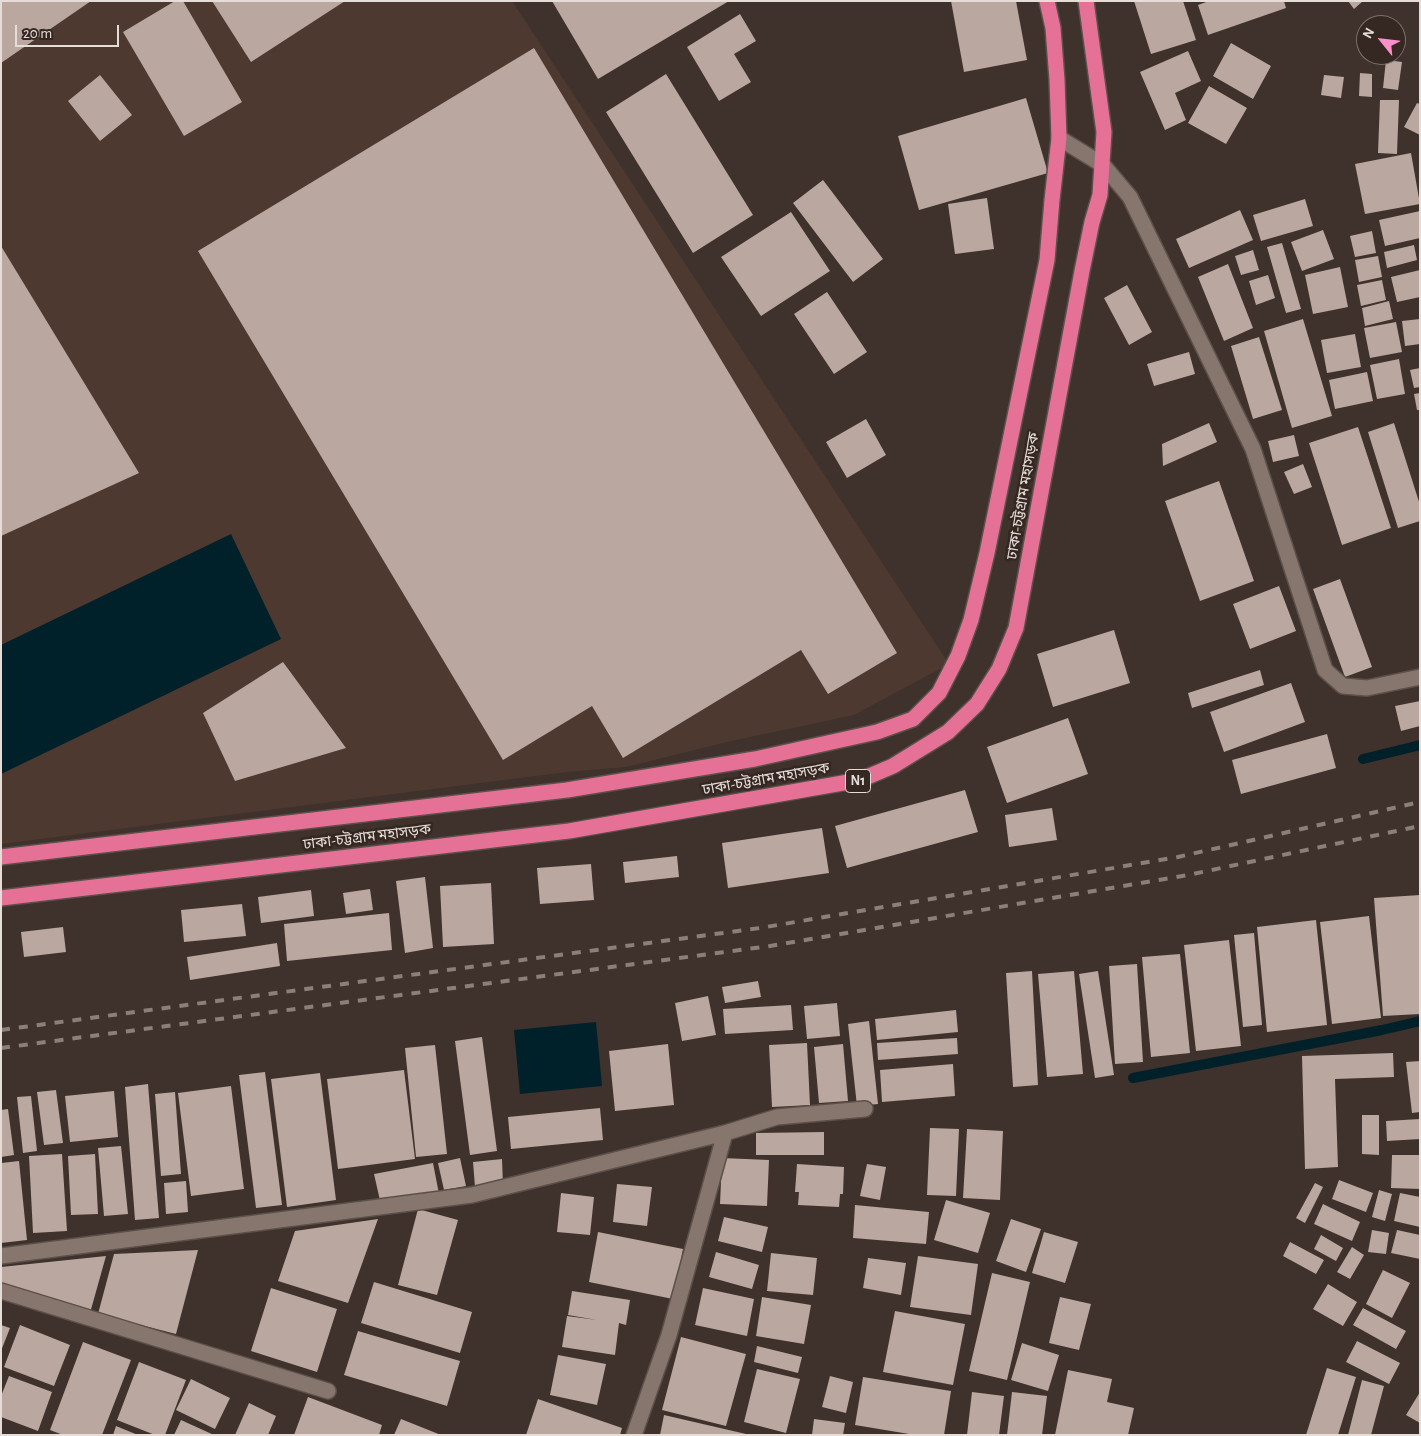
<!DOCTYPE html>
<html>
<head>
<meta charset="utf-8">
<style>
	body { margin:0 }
	#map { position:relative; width:1421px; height:1436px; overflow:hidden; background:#3f312b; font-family:"Alegreya Sans",sans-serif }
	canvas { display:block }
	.frame { position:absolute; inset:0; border:2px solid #e6ddd9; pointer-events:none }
	.north { position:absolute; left:1356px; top:15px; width:50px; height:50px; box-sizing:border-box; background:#352721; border:1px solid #7c706b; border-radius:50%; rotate:299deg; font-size:14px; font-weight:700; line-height:20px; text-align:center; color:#e6ddd9 }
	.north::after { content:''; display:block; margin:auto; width:18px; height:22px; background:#f990ca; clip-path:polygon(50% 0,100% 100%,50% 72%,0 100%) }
	.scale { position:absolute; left:15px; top:25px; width:104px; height:22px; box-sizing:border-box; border:2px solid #e6ddd9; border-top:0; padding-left:6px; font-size:15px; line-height:18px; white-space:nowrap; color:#e6ddd9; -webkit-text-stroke:4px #352721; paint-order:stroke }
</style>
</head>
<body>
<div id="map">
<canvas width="1421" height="1436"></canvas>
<div class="frame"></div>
<div class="north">N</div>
<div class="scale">20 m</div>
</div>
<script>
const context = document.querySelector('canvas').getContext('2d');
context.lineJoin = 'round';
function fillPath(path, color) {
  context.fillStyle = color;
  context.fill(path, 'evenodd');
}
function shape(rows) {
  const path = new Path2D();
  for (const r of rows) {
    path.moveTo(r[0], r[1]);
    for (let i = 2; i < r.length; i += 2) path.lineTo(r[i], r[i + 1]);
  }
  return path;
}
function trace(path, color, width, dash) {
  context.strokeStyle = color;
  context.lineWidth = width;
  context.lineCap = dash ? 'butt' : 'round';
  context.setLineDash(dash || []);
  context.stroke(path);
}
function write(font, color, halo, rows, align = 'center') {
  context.font = font + ' "Alegreya Sans","Noto Sans Bengali",sans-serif';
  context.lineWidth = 5;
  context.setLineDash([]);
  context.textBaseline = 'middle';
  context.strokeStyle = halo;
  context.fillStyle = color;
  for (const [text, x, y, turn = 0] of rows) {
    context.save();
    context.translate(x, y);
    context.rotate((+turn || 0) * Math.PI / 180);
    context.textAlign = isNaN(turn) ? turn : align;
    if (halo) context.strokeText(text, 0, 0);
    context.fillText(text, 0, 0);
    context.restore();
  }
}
fillPath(shape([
	[1,1,512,1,949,664,854,715,727,742,626,767,567,772,1,844]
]), '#4d392f');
fillPath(shape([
	[231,534,281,639,1,774,1,645],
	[596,1022,602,1086,520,1094,514,1030]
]), '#00212a');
trace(shape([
	[1363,759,1420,745],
	[1133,1078,1382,1030,1420,1021]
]), '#00212a', 10);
fillPath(shape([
	[1,1,91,1,1,63],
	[175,1,183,1,242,102,184,136,123,32],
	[212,1,345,1,251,62],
	[552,1,729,1,598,79],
	[951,1,1016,1,1027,60,964,72],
	[1134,1,1183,1,1196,40,1151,54],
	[1209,1,1284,1,1286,8,1208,35,1198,5],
	[1348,1,1363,1,1354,9],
	[740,14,756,41,734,54,751,82,719,101,687,47],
	[1231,43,1271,66,1253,99,1213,76],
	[534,48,897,653,828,694,801,650,623,758,592,706,503,760,198,251],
	[1188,51,1201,81,1175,93,1186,120,1165,130,1140,72],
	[1386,60,1402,62,1398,90,1383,88],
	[1360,73,1372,74,1372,97,1359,96],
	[666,74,753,215,693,253,606,112],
	[100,75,132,115,100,141,68,101],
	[1324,75,1344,77,1341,98,1321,95],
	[1209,86,1247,108,1226,144,1188,123],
	[1026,98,1048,173,919,210,898,136],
	[1380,100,1399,100,1397,154,1378,153],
	[1417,103,1420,104,1420,135,1404,127],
	[1411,153,1420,204,1365,214,1355,164],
	[823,180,883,259,853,282,793,203],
	[987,198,994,249,955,254,948,204],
	[1305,199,1313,226,1261,241,1253,215],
	[1240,210,1253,240,1189,268,1176,239],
	[1420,211,1420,238,1385,246,1379,220],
	[791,212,830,271,761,316,721,257],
	[1323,230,1334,259,1302,271,1291,242],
	[1372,231,1376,253,1355,257,1350,236],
	[1282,243,1301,309,1286,313,1267,247],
	[1414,245,1417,260,1387,268,1384,252],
	[1,246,139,473,1,536],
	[1253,250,1259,270,1241,275,1235,256],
	[1378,256,1382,277,1359,282,1355,260],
	[1228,264,1253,328,1224,341,1198,277],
	[1340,267,1348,307,1313,314,1305,275],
	[1420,270,1420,297,1397,302,1391,277],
	[1268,275,1275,298,1256,305,1249,281],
	[1382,280,1386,300,1361,306,1357,285],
	[1127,285,1152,332,1129,345,1104,298],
	[827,292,867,352,834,374,794,314],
	[1389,301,1393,319,1365,326,1362,308],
	[1303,319,1332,416,1292,428,1264,331],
	[1420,319,1420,344,1405,346,1402,321],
	[1396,322,1402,352,1370,358,1364,328],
	[1355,334,1361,367,1327,373,1321,340],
	[1259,337,1282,410,1253,419,1231,346],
	[1189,352,1195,374,1154,386,1147,364],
	[1399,359,1405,394,1377,399,1370,365],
	[1420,368,1420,387,1414,388,1410,370],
	[1367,372,1373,401,1335,409,1329,380],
	[1420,393,1420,410,1417,410,1414,394],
	[866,419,886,455,847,478,826,442],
	[1209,423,1217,442,1163,466,1162,444],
	[1394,423,1420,505,1420,521,1398,528,1368,432],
	[1358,427,1391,528,1342,545,1309,443],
	[1294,435,1299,456,1273,462,1268,441],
	[1303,464,1312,487,1294,494,1284,472],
	[1219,481,1254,581,1200,601,1165,501],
	[1340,579,1372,667,1345,677,1313,589],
	[1279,586,1296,631,1250,649,1233,604],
	[1114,630,1130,683,1053,707,1037,654],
	[283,662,346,748,235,781,203,713],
	[1260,670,1264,685,1192,708,1188,693],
	[1291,683,1305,722,1224,752,1210,712],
	[1420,701,1420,726,1401,731,1395,706],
	[1068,718,1088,774,1007,803,987,747],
	[1327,734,1336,768,1241,794,1232,760],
	[965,790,978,832,847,868,835,826],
	[1052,808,1057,840,1009,847,1005,815],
	[822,828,829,873,728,888,722,843],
	[677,856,679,877,625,883,623,862],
	[591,864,594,900,540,904,537,868],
	[425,877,433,948,405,953,396,881],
	[491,883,494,944,443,947,440,886],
	[370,889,373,910,346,914,343,893],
	[311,890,314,916,261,923,258,897],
	[1420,895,1420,1014,1383,1016,1374,898],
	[242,904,246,936,184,942,181,910],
	[389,913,392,950,287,961,284,924],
	[1369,916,1381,1018,1332,1024,1320,922],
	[1316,920,1327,1025,1267,1032,1257,927],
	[63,927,66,952,24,957,21,932],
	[1254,933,1262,1025,1243,1027,1234,935],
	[1229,940,1241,1046,1196,1051,1184,945],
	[277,943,280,966,190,980,187,957],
	[1180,954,1190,1053,1151,1057,1142,957],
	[1137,964,1143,1062,1115,1064,1109,966],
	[1032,971,1038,1085,1013,1087,1006,973],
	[1074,971,1083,1074,1047,1077,1038,974],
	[1098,971,1114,1075,1095,1078,1079,974],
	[758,981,761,997,725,1003,722,987],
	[708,996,716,1035,682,1041,675,1003],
	[837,1003,840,1036,807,1039,804,1006],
	[791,1005,793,1030,725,1034,723,1009],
	[956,1010,958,1032,877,1040,875,1019],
	[869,1021,878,1104,857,1106,848,1024],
	[482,1037,497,1151,470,1155,455,1041],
	[957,1038,958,1054,878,1060,877,1043],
	[807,1043,810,1105,772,1107,769,1045],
	[668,1044,674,1105,615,1111,609,1051],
	[843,1044,848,1101,819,1103,814,1047],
	[435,1045,447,1154,416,1157,405,1048],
	[1393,1053,1394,1077,1335,1079,1338,1167,1305,1169,1302,1056],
	[1420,1061,1420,1112,1412,1113,1406,1062],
	[953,1064,955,1096,882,1102,880,1070],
	[404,1070,415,1159,338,1169,327,1079],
	[265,1072,282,1205,256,1208,239,1075],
	[320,1073,336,1200,287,1207,271,1079],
	[148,1084,159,1218,135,1220,125,1087],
	[231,1086,244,1189,191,1196,178,1093],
	[56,1090,63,1143,44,1145,37,1092],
	[114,1091,118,1137,70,1142,65,1096],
	[175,1092,181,1174,161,1176,155,1094],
	[31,1096,37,1151,23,1153,17,1097],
	[600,1108,603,1140,511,1149,508,1117],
	[8,1109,14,1155,1,1157,1,1110],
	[1362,1115,1379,1115,1379,1155,1362,1154],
	[1420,1119,1420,1139,1387,1141,1386,1121],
	[930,1128,959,1129,956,1196,927,1195],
	[967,1129,1003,1131,1000,1200,963,1198],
	[824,1132,824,1155,756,1155,756,1133],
	[121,1146,128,1214,104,1216,98,1148],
	[62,1154,67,1231,33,1233,29,1156],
	[95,1154,98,1214,71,1215,68,1156],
	[1392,1155,1420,1155,1420,1189,1391,1188],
	[460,1158,466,1186,444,1190,438,1163],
	[722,1158,769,1160,767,1206,720,1204],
	[502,1159,503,1185,475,1187,473,1162],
	[19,1161,27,1240,1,1243,1,1163],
	[433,1163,439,1194,381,1205,374,1174],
	[797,1164,844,1167,843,1194,840,1194,839,1207,798,1205,799,1192,795,1192],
	[867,1164,886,1167,880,1200,860,1196],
	[1339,1180,1373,1193,1366,1212,1332,1199],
	[186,1181,188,1212,166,1214,164,1183],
	[1315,1183,1323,1187,1305,1223,1296,1218],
	[617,1184,652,1187,647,1226,613,1222],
	[1379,1190,1392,1194,1385,1221,1372,1217],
	[561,1193,594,1197,590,1235,557,1232],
	[1400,1193,1420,1197,1420,1227,1394,1221],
	[946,1200,990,1213,978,1253,934,1240],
	[1323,1204,1360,1222,1352,1241,1314,1224],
	[855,1205,929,1212,926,1244,853,1238],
	[418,1209,458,1220,437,1295,398,1285],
	[724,1217,768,1227,762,1252,718,1241],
	[378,1219,348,1303,278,1281,295,1231],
	[1011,1219,1041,1229,1026,1272,996,1261],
	[1372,1230,1389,1233,1386,1254,1368,1252],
	[1397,1230,1420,1235,1420,1259,1391,1253],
	[598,1232,683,1249,673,1299,589,1282],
	[1044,1232,1078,1242,1065,1283,1032,1273],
	[1321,1235,1343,1248,1336,1261,1314,1249],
	[1290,1242,1324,1260,1316,1274,1283,1256],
	[1352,1247,1364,1255,1350,1279,1337,1272],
	[198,1250,176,1334,98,1314,114,1254],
	[716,1252,759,1265,752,1289,709,1277],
	[771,1253,817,1258,813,1295,767,1291],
	[106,1256,90,1313,1,1288,1,1267],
	[918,1256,978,1264,971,1315,910,1307],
	[868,1258,906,1263,901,1295,863,1288],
	[1383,1270,1410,1283,1392,1318,1366,1304],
	[992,1273,1030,1282,1007,1380,969,1371],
	[374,1282,472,1312,460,1353,361,1323],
	[1328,1284,1357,1302,1343,1326,1313,1309],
	[271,1288,337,1309,317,1372,251,1351],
	[703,1288,754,1299,747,1336,695,1325],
	[572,1291,630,1300,626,1325,619,1323,615,1355,562,1347,567,1316,597,1320,568,1315],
	[762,1297,811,1305,804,1344,756,1336],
	[1060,1297,1091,1304,1079,1350,1049,1343],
	[1363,1308,1406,1331,1396,1349,1353,1325],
	[895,1311,965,1324,953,1385,883,1372],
	[1,1325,10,1328,1,1351],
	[20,1325,70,1345,54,1386,4,1367],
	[358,1331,460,1361,447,1406,344,1375],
	[681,1337,746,1354,726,1426,662,1410],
	[1357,1341,1400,1363,1389,1384,1346,1362],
	[83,1342,131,1360,102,1435,63,1435,50,1430],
	[1022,1343,1059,1355,1048,1391,1011,1380],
	[757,1346,802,1357,798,1373,754,1362],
	[558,1355,606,1364,597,1405,550,1395],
	[139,1362,186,1380,165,1435,155,1435,117,1420],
	[1327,1368,1356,1377,1338,1435,1306,1435],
	[757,1369,800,1379,786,1433,744,1422],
	[1068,1370,1112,1379,1107,1402,1134,1408,1128,1435,1055,1435],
	[9,1376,52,1392,38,1431,1,1417,1,1396],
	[830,1376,853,1382,846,1413,822,1407],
	[863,1377,951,1391,944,1435,915,1435,855,1425],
	[191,1379,230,1398,215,1429,176,1410],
	[1362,1380,1384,1386,1371,1435,1348,1435],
	[972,1392,1004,1396,999,1435,967,1435],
	[1012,1392,1047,1396,1042,1435,1007,1435],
	[1420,1392,1420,1423,1406,1415],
	[308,1397,382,1425,379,1435,294,1435],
	[538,1399,622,1428,620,1435,526,1435],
	[249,1403,276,1416,268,1435,235,1435],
	[664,1415,746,1434,746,1435,660,1435],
	[401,1419,441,1435,394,1435],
	[814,1419,845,1423,843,1435,812,1435],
	[181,1420,214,1435,174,1435],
	[116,1426,138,1435,113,1435]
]), '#b9a7a0');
const minor = shape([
	[1059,138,1103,165,1130,197,1253,449,1325,670,1343,686,1367,688,1420,677],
	[1,1256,472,1195,725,1133,777,1117,865,1109],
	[1,1291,328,1391],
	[634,1435,669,1335,725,1133]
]);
const highway = shape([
	[1,857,567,790,755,759,877,732,913,719,939,693,958,656,971,620,987,553,1047,260,1052,200,1059,138,1057,80,1053,28,1047,1],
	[1,898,569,831,860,780,893,766,948,732,977,704,999,669,1016,628,1082,271,1092,222,1100,195,1104,132,1086,1]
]);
trace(minor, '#5c504a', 18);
trace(highway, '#5c504a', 18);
trace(minor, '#86766e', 15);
trace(highway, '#e57197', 15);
trace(shape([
	[1,1030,760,928,1178,857,1420,802],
	[1,1048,770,946,1188,875,1420,826]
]), '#8b7f7a', 4, [9, 9]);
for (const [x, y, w] of [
	[858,781,25]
]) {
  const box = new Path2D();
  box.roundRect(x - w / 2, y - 11.5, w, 23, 4);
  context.fillStyle = '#352721';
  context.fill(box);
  trace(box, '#e6ddd9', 1);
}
write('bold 14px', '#e6ddd9', null, [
	["N1",858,781]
]);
write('15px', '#e6ddd9', '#352721', [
	["ঢাকা-চট্টগ্রাম মহাসড়ক",1023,496,-80],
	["ঢাকা-চট্টগ্রাম মহাসড়ক",766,779,-10],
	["ঢাকা-চট্টগ্রাম মহাসড়ক",367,837,-7]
]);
</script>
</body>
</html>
